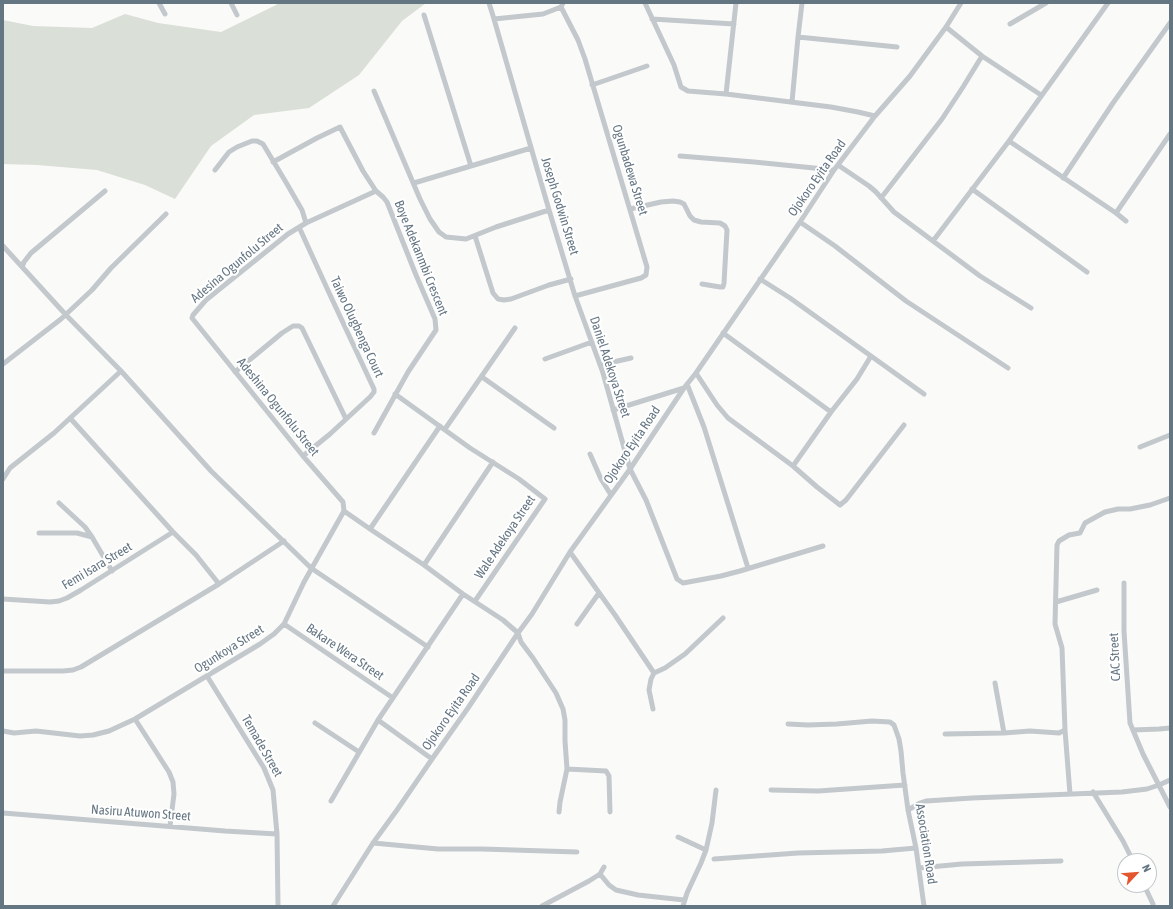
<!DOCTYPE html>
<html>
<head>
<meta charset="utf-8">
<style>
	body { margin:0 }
	#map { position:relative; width:1173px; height:909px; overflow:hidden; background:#fafaf8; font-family:"Asap Condensed",sans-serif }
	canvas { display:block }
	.frame { position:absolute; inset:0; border:4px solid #657683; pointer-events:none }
	.north { position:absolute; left:1117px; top:853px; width:40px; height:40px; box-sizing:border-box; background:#fff; border:1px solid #c1c8cd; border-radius:50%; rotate:64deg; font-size:11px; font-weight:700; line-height:16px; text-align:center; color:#657683 }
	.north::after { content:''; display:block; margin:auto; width:14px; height:18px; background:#e4572e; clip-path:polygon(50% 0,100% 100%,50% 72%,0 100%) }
</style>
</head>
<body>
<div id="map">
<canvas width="1173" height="909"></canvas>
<div class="frame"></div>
<div class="north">N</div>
</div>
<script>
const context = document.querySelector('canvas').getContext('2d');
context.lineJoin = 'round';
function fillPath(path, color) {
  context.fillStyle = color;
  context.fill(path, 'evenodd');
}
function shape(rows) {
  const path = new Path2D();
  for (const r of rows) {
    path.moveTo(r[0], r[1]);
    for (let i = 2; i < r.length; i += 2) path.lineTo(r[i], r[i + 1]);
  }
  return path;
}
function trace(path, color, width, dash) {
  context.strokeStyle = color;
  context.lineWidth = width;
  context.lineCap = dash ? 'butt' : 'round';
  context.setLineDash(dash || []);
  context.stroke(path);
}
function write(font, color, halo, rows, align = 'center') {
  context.font = font + ' "Asap Condensed",sans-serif';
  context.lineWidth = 4;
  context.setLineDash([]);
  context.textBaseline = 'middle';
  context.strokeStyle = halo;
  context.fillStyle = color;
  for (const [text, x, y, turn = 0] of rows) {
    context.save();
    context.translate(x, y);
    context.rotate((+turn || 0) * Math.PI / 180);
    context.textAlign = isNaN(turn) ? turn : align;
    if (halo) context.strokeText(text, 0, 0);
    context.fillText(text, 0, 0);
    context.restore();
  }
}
fillPath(shape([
	[278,3,426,3,402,21,359,75,309,108,254,115,211,146,175,199,145,185,97,170,37,165,3,164,3,20,33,26,92,28,125,14,158,23,221,32,276,5]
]), '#dadfd7');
trace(shape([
	[159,3,165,14],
	[231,3,237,15],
	[489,3,494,19,549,210,575,296,603,373,630,469,646,500,677,579,683,583,721,576,740,571,823,546],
	[563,3,561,7,578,40,585,59,647,267,646,275,641,278,575,296],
	[645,3,674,65,681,87,688,91,726,94,831,107,858,112,875,116],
	[424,15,471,166],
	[494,19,543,14,561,7],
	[652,19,734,24],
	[1010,24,1046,3],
	[946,27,982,56,1041,95],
	[798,37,897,47],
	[592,85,647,66],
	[374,91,420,199,430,219,439,232,446,237,466,239,496,227,549,210],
	[726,94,736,3],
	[792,102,798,37,802,3],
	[1009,141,1116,213,1126,221],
	[680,156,754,162,834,170],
	[273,162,317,138,340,127,363,171,376,191,383,197,387,202,416,275,435,319,436,330,408,372,374,433],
	[838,165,869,186,876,192,894,212,980,276,1031,308],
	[215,170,229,152,237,147,252,141,257,141,263,144,287,184,302,210,306,223],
	[1063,178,1113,103,1170,23],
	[414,183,531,148],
	[972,189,1087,272],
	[881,198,942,119,963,87,982,56],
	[630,209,661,202,673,201,680,202,684,204,690,216,694,220,701,222,720,223,725,226,727,230,724,283,723,287,720,287,702,284],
	[1116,213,1170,134],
	[800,222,835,246,906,301,1008,368],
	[299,227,331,297,374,389,374,392,370,397,330,434,303,456],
	[475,236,493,293,498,299,504,300,511,299,549,285,571,279],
	[933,241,1009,141,1108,3],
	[3,246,66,315,121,371,211,471,311,568,428,647],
	[22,267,24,262,31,253,105,191],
	[760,279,790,298,924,394],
	[723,333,831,412],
	[545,359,592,342],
	[3,364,61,319,92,290,111,268,166,214],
	[600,365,631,358],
	[235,372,282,333,293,326,299,326,302,328,346,419],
	[696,373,717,405,728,418,793,466,817,487,840,505,846,500,904,425],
	[482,377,554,428],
	[687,384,704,427,748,568],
	[395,394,470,448,519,479,545,499,475,601],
	[613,410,684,388],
	[70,418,173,532,196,555,219,584],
	[445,429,515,328],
	[1140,447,1170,435],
	[590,454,601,479,611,495],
	[793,466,831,412,857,379,871,356],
	[3,479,10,468,54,433,121,371],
	[59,503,85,527,92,537,112,571],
	[344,511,343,502,303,456,192,318,193,315,206,300,288,234,306,223,376,191],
	[344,511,370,529,424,565,463,594,503,620,518,633],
	[370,529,440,426],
	[39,533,77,533,92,537],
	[570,552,615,615,654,673],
	[424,565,493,462],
	[1124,583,1124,631,1130,723,1143,754,1170,807],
	[3,599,50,602,59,601,67,598,81,590,173,532],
	[1056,602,1097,590],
	[284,624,393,698],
	[577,624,599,593],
	[518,633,521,642,533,658,556,693,563,709,565,720,565,741,567,769,560,802,559,812],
	[3,671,63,671,73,670,81,667,219,584,284,541],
	[207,676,264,768,273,790,277,834,278,906],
	[995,683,1004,733],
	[653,709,649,690,651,679,654,673,665,668,685,654,723,618],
	[135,719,169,772,173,782,174,794,170,826],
	[378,720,432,759],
	[315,723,359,752],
	[788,724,808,725,837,724,872,721,890,722,894,725,899,739,901,751,903,773,908,810,916,848,924,906],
	[1133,730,1159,729,1170,728],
	[3,731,14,733,36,731,80,736,93,735,109,731,135,719,260,644,274,634,284,624,304,582,344,511],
	[945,734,1004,733,1030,731,1059,733,1065,730],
	[567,769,606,771,609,776,610,812],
	[771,790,818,791,905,785],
	[1093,792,1123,841,1133,861],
	[1070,794,1065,730,1062,648,1055,624,1057,545,1059,541,1069,535,1080,533,1085,523,1105,512,1118,509,1130,509,1150,505,1170,498],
	[331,801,378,720,463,594],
	[908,810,920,803,926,801,972,798,1122,792,1147,789,1159,785,1170,780],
	[3,813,225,831,277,834],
	[678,837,706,850],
	[373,843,438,849,482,849,577,852],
	[714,859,798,853,882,851,916,848],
	[919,868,962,864,1061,861],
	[600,874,609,885,616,890,638,895,684,900],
	[1144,885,1153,904],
	[333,906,373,843,397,810,432,759,468,708,518,633,532,614,570,552,630,469,684,388,696,373,800,222,834,170,875,116,910,76,946,27,961,3],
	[542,906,589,881,600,874,604,867],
	[683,906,687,893,701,863,706,850,712,823,716,790]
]), '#c3c8cc', 5);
write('13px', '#657683', '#fff', [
	["Ogunbadewa Street",630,170,73],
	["Ojokoro Eyita Road",817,178,-55],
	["Joseph Godwin Street",560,206,73],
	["Boye Adekanmbi Crescent",421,258,68],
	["Adesina Ogunfolu Street",237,263,-40],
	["Taiwo Olugbenga Court",357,327,65],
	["Daniel Adekoya Street",610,367,72],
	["Adeshina Ogunfolu Street",278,407,51],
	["Ojokoro Eyita Road",632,445,-56],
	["Wale Adekoya Street",505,537,-56],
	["Femi Isara Street",97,566,-31],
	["Ogunkoya Street",229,649,-32],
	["Bakare Wera Street",345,652,34],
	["CAC Street",1115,657,-93],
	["Ojokoro Eyita Road",451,712,-55],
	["Temade Street",262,746,60],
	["Nasiru Atuwon Street",141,813,4],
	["Association Road",926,844,81]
]);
</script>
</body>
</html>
